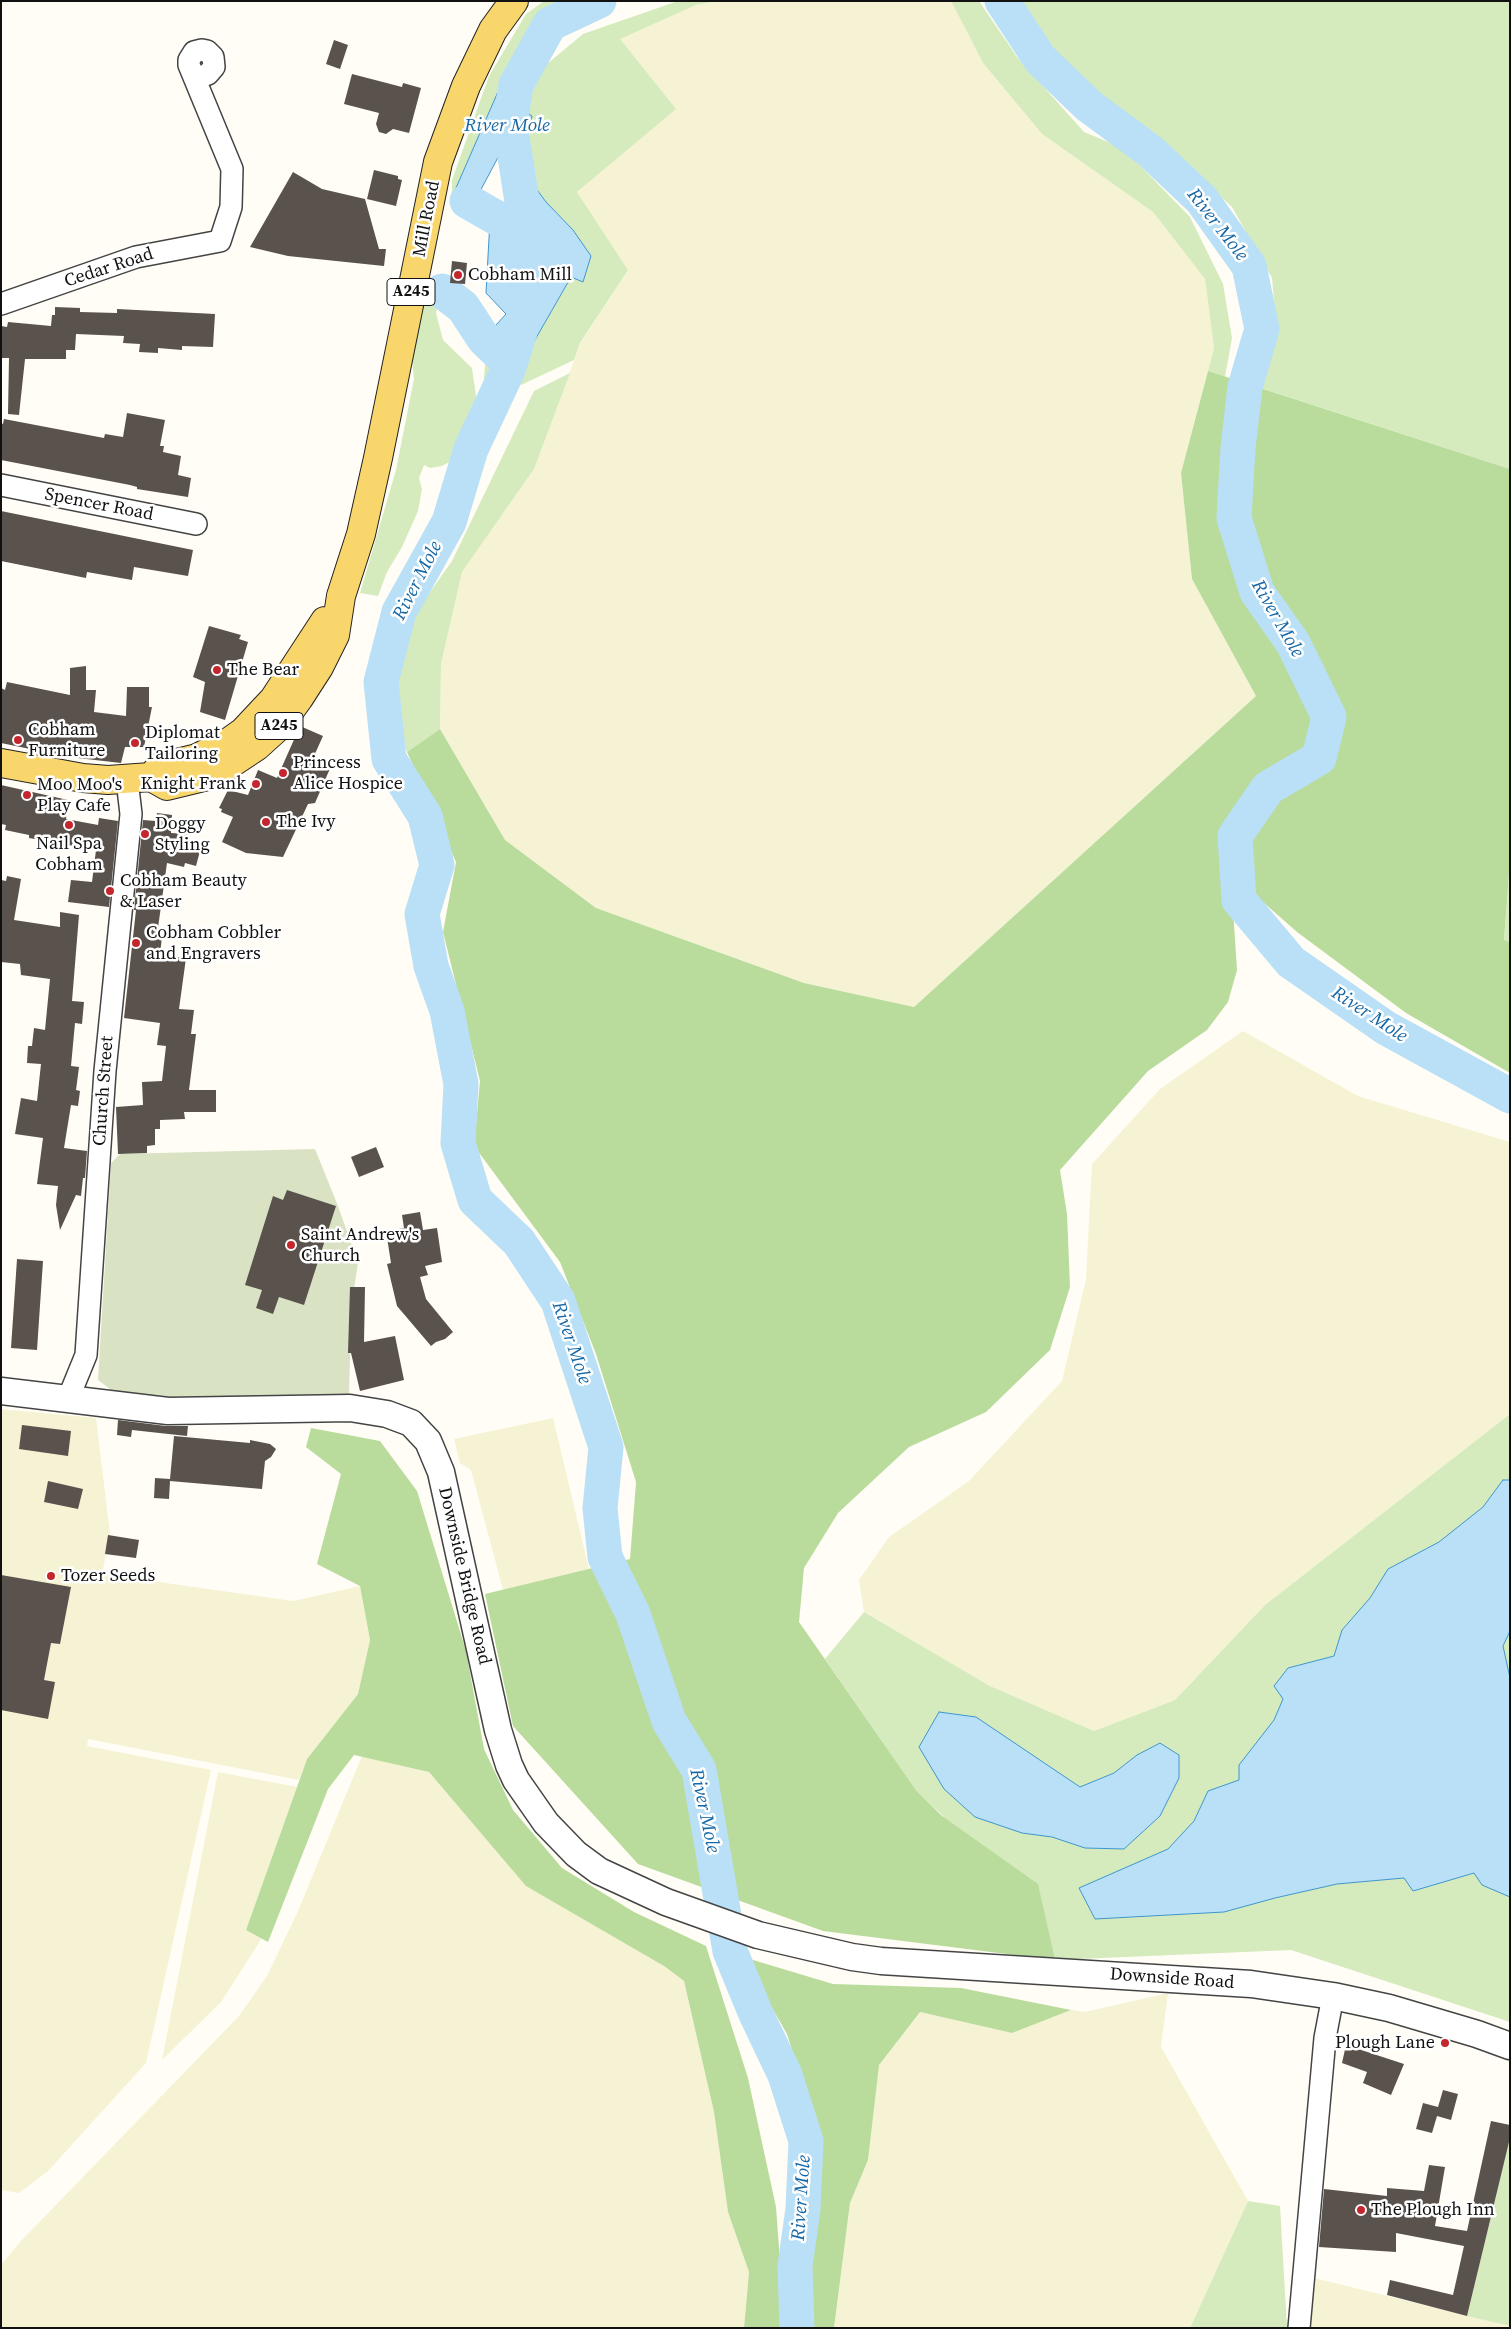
<!DOCTYPE html>
<html>
<head>
<meta charset="utf-8">
<style>
	body { margin:0 }
	#map { position:relative; width:1511px; height:2329px; overflow:hidden; background:#fffdf5; font-family:"Source Serif 4",serif }
	canvas { display:block }
	.frame { position:absolute; inset:0; border:2px solid #111; pointer-events:none }
</style>
</head>
<body>
<div id="map">
<canvas width="1511" height="2329"></canvas>
<div class="frame"></div>
</div>
<script>
const context = document.querySelector('canvas').getContext('2d');
context.lineJoin = 'round';
function fillPath(path, color) {
  context.fillStyle = color;
  context.fill(path, 'evenodd');
}
function shape(rows) {
  const path = new Path2D();
  for (const r of rows) {
    path.moveTo(r[0], r[1]);
    for (let i = 2; i < r.length; i += 2) path.lineTo(r[i], r[i + 1]);
  }
  return path;
}
function trace(path, color, width, dash) {
  context.strokeStyle = color;
  context.lineWidth = width;
  context.lineCap = dash ? 'butt' : 'round';
  context.setLineDash(dash || []);
  context.stroke(path);
}
function write(font, color, halo, rows, align = 'center') {
  context.font = font + ' "Source Serif 4",serif';
  context.lineWidth = 5;
  context.setLineDash([]);
  context.textBaseline = 'middle';
  context.strokeStyle = halo;
  context.fillStyle = color;
  for (const [text, x, y, turn = 0] of rows) {
    context.save();
    context.translate(x, y);
    context.rotate((+turn || 0) * Math.PI / 180);
    context.textAlign = isNaN(turn) ? turn : align;
    if (halo) context.strokeText(text, 0, 0);
    context.fillText(text, 0, 0);
    context.restore();
  }
}
fillPath(shape([
	[717,1,951,1,983,63,1042,134,1153,212,1205,279,1214,348,1181,473,1192,579,1256,696,914,1007,804,983,596,908,505,840,440,729,441,664,462,572,534,469,580,344,628,270,577,192,675,109,619,39,696,5],
	[1243,1031,1358,1096,1510,1142,1510,1414,1265,1605,1175,1700,1094,1731,990,1686,864,1612,859,1580,889,1537,969,1481,1062,1381,1086,1279,1092,1164,1160,1089],
	[1,1409,96,1418,110,1534,102,1574,293,1601,360,1586,370,1640,358,1694,307,1759,299,1780,88,1739,87,1746,211,1770,146,2063,48,2171,19,2193,1,2190],
	[553,1418,589,1569,503,1590,471,1470,460,1463,454,1439],
	[362,1756,429,1772,476,1827,684,1981,714,2112,728,2212,749,2272,744,2328,1,2328,1,2265,20,2242,239,2016,267,1976,298,1911],
	[218,1772,297,1787,246,1930,262,1938,221,2002,162,2060],
	[1168,1993,1161,2047,1248,2201,1190,2328,834,2328,850,2203,868,2160,878,2065,920,2012,1012,2033,1071,2010,1085,2012],
	[1314,2278,1510,2326,1510,2328,1310,2328]
]), '#f6f3d4');
fillPath(shape([
	[544,1,567,1,536,26,497,94,452,197,452,180,489,76,526,14],
	[678,1,717,1,696,5,620,39,676,109,577,192,628,270,580,343,574,360,521,385,516,373,571,277,583,281,573,230,546,202,524,172,532,116,519,108,547,64,583,34],
	[951,1,979,1,1017,57,1084,132,1123,148,1190,217,1223,284,1232,338,1225,377,1208,371,1214,348,1205,279,1153,212,1042,134,983,63],
	[1020,1,1510,1,1510,469,1258,387,1277,334,1272,278,1232,207,1174,155,1075,73,1042,38],
	[427,293,439,295,436,313,443,340,472,368,476,396,472,426,479,440,475,453,458,457,442,466,430,468,424,465,419,478,422,489,418,511,402,547,387,572,378,596,360,593,396,470,414,379,412,359],
	[487,345,513,370,505,385,498,415,491,416,483,389],
	[570,373,534,469,462,572,441,664,440,729,407,752,396,725,399,669,411,619,452,561,534,391],
	[1510,862,1510,942,1504,941],
	[1510,1414,1510,2022,1291,1950,1055,1960,942,1815,916,1790,825,1659,864,1612,990,1686,1094,1731,1175,1700,1265,1605],
	[1510,2138,1510,2326,1467,2316],
	[1248,2201,1280,2206,1287,2328,1190,2328]
]), '#d5ebbd');
fillPath(shape([
	[1208,371,1510,469,1510,862,1504,940,1510,942,1510,1073,1406,1013,1297,932,1255,895,1233,909,1237,970,1228,1002,1207,1030,1148,1071,1060,1170,1067,1214,1070,1287,1050,1350,986,1412,909,1447,838,1513,804,1568,799,1622,916,1790,942,1816,1038,1884,1055,1960,823,1931,638,1864,513,1726,485,1594,630,1559,636,1482,596,1354,560,1262,474,1146,480,1081,443,932,456,862,407,752,440,729,505,840,596,908,804,983,914,1007,1256,696,1192,579,1181,473],
	[311,1428,380,1441,417,1491,466,1651,484,1749,513,1810,562,1868,634,1912,706,1946,748,2078,776,2207,785,2328,744,2328,749,2272,728,2212,714,2112,684,1981,664,1966,526,1886,429,1772,354,1755,328,1789,268,1942,246,1930,307,1759,358,1694,370,1640,360,1586,317,1564,341,1474,306,1447],
	[743,1957,833,1984,961,1988,1071,2010,1012,2033,920,2012,879,2065,868,2160,850,2203,834,2328,809,2328,806,2275,817,2131,787,2034]
]), '#b9dc9c');
fillPath(shape([
	[315,1149,338,1206,358,1263,354,1289,352,1289,349,1395,167,1400,114,1392,98,1380,111,1163,120,1154]
]), '#d9e3c4');
const water = shape([
	[497,94,532,116,521,155,503,148,468,214,452,197,497,94],
	[524,172,546,202,573,230,591,256,583,282,571,277,516,373,475,348,506,314,486,293,490,220,494,210,512,201,514,176,524,172],
	[1503,1480,1510,1480,1510,1631,1503,1646,1510,1678,1510,1897,1482,1885,1474,1873,1413,1891,1404,1878,1337,1884,1275,1898,1224,1912,1095,1919,1079,1888,1168,1849,1194,1821,1208,1791,1239,1780,1239,1765,1274,1720,1283,1699,1274,1686,1288,1668,1334,1656,1342,1630,1370,1598,1388,1569,1439,1542,1483,1507,1503,1480],
	[939,1712,976,1717,1080,1787,1114,1773,1137,1755,1160,1743,1179,1755,1179,1778,1160,1816,1124,1849,1085,1848,1052,1837,1022,1833,975,1817,944,1789,919,1747,939,1712]
]);
fillPath(water, '#b9e0f7');
trace(water, '#3f96cf', 1);
trace(shape([
	[1002,1,1040,59,1089,106,1150,151,1202,200,1249,266,1262,329,1245,387,1238,448,1234,518,1257,592,1293,643,1329,717,1319,758,1268,788,1235,836,1239,900,1291,962,1386,1028,1510,1096],
	[467,201,502,221,528,247],
	[525,221,510,124,516,85,550,24,599,1],
	[442,291,463,307,484,339,510,364],
	[523,322,508,370,471,449,449,522,399,612,381,682,389,759,425,816,437,865,422,914,431,966,447,1011,461,1084,458,1143,475,1200,519,1242,558,1301,606,1447,600,1508,605,1557,633,1614,669,1721,699,1770,730,1951,756,2014,785,2075,806,2141,803,2209,795,2266,797,2328]
]), '#b9e0f7', 35);
fillPath(shape([
	[334,40,348,45,340,69,326,64],
	[352,74,402,87,403,83,421,88,409,133,393,129,386,134,379,132,376,124,379,113,344,104],
	[374,170,398,176,398,179,402,180,396,206,367,199],
	[293,172,322,189,365,199,379,249,386,249,384,266,288,256,250,247],
	[452,261,467,263,465,284,450,283],
	[55,307,80,308,80,312,117,313,117,309,215,314,213,347,182,346,182,350,158,348,158,353,139,352,140,344,123,343,124,336,76,334,75,350,66,350,66,359,25,359,19,415,8,414,9,358,1,358,1,326,7,327,8,322,51,326,52,315,55,315],
	[127,413,165,420,160,446,164,446,163,452,181,456,178,475,191,478,188,497,137,489,137,487,130,485,1,460,1,423,3,424,4,419,104,438,105,434,123,437],
	[1,511,193,550,188,576,134,567,132,580,87,572,86,578,1,561],
	[209,626,241,635,239,639,248,642,225,720,200,712,205,682,193,677],
	[86,666,86,690,96,690,94,712,126,716,127,687,149,687,149,707,152,707,144,747,125,747,121,763,69,757,1,743,1,688,5,690,7,682,70,695,70,668],
	[300,726,323,736,314,756,332,764,315,803,308,804,283,857,246,853,222,842,233,817,221,812,222,809,219,808,228,790,248,795,258,770,277,778],
	[1,785,68,800,66,819,98,825,99,818,118,821,109,907,68,902,71,880,92,882,96,850,29,838,29,835,5,830,6,825,1,824],
	[157,813,172,815,171,833,187,834,185,846,200,851,196,866,185,863,184,867,167,863,157,935,162,936,160,955,186,958,179,1009,194,1010,191,1034,196,1034,189,1090,216,1090,216,1112,184,1112,185,1119,160,1120,160,1129,155,1129,155,1145,147,1146,147,1153,118,1154,116,1107,143,1105,142,1082,162,1081,166,1046,157,1045,160,1023,124,1018,136,910,134,910,143,820,156,821],
	[7,876,21,879,14,920,60,927,60,912,79,915,72,1001,84,1002,82,1024,75,1023,71,1066,79,1067,76,1090,80,1091,78,1106,71,1105,64,1148,87,1151,85,1178,83,1178,81,1196,76,1195,60,1230,56,1205,58,1186,37,1184,43,1138,15,1134,21,1098,37,1101,41,1064,27,1063,28,1046,32,1046,34,1028,45,1030,50,979,21,975,20,964,1,962,1,880,6,881],
	[376,1147,384,1167,359,1177,351,1157],
	[287,1190,336,1206,304,1305,279,1297,273,1314,256,1308,262,1290,245,1285,273,1196,283,1200],
	[420,1212,423,1230,437,1228,442,1262,425,1266,428,1275,420,1277,426,1299,453,1332,445,1339,436,1342,431,1346,397,1306,387,1264,391,1263,386,1231,404,1228,402,1215],
	[17,1259,43,1261,37,1350,11,1348],
	[350,1287,365,1287,364,1342,395,1336,404,1380,360,1391,351,1353,348,1353],
	[118,1420,166,1426,188,1426,187,1436,132,1430,131,1437,117,1435],
	[22,1425,71,1431,68,1456,19,1449],
	[174,1436,250,1443,250,1440,270,1444,276,1449,271,1457,265,1461,262,1489,170,1481,169,1499,154,1498,155,1478,170,1479],
	[48,1481,83,1489,78,1509,44,1502],
	[108,1535,139,1540,136,1558,105,1554],
	[1,1575,71,1587,60,1644,51,1643,44,1680,55,1682,48,1719,1,1710],
	[1346,2045,1404,2064,1391,2095,1363,2083,1367,2072,1342,2063],
	[1443,2090,1458,2094,1451,2120,1437,2116,1432,2133,1416,2129,1423,2103,1438,2107],
	[1491,2121,1510,2125,1510,2138,1467,2316,1387,2295,1390,2280,1453,2295,1464,2246,1396,2233,1396,2252,1319,2247,1324,2189,1387,2196,1387,2188,1424,2191,1429,2165,1445,2167,1435,2226,1467,2231]
]), '#5a524d');
const minor = shape([
	[1,304,136,257,220,241,231,207,232,169,189,65,189,60,194,52,202,50,207,51,213,57,214,67,208,74,195,79],
	[1,485,196,524],
	[68,1399,86,1355,105,1071,131,814,127,780],
	[1299,2328,1325,2038,1333,1996]
]);
const tertiary = shape([
	[1,1391,168,1411,350,1408,387,1414,411,1423,428,1441,441,1472,498,1730,509,1765,516,1780,546,1823,576,1854,599,1871,666,1902,758,1935,852,1957,881,1961,1251,1984,1333,1996,1389,2008,1477,2034,1510,2046]
]);
const primary = shape([
	[1,763,83,778,108,780,151,777],
	[151,777,167,786,204,777,221,770,257,746,278,727,299,698,319,667,335,635,341,596,361,534,378,458,438,162,466,86,493,30,514,1],
	[151,777,160,767,197,758,229,742,243,732,274,699,325,621]
]);
trace(minor, '#444', 24);
trace(tertiary, '#444', 29);
trace(primary, '#222', 30);
trace(minor, '#fff', 21);
trace(tertiary, '#fff', 26);
trace(primary, '#f9d66b', 28);
for (const [x, y, r, color] of [
	[458,275,5,"#c4262e"],
	[217,670,5,"#c4262e"],
	[18,740,5,"#c4262e"],
	[135,743,5,"#c4262e"],
	[283,773,5,"#c4262e"],
	[256,784,5,"#c4262e"],
	[27,795,5,"#c4262e"],
	[266,822,5,"#c4262e"],
	[69,825,5,"#c4262e"],
	[145,834,5,"#c4262e"],
	[110,891,5,"#c4262e"],
	[136,943,5,"#c4262e"],
	[291,1245,5,"#c4262e"],
	[51,1576,5,"#c4262e"],
	[1445,2043,5,"#c4262e"],
	[1361,2210,5,"#c4262e"]
]) {
  const dot = new Path2D();
  dot.arc(x, y, r, 0, 2 * Math.PI);
  context.fillStyle = color;
  context.fill(dot);
  trace(dot, '#fff', 2);
}
for (const [x, y, w] of [
	[411,292,48],
	[279,726,48]
]) {
  const box = new Path2D();
  box.roundRect(x - w / 2, y - 13.5, w, 27, 4);
  context.fillStyle = '#fff';
  context.fill(box);
  trace(box, '#111', 1);
}
write('bold 16px', '#111', null, [
	["A245",411,292],
	["A245",279,726]
]);
write('18px', '#111', '#fff', [
	["Mill Road",427,219,-79],
	["Cedar Road",109,268,-18],
	["Spencer Road",99,505,11],
	["Church Street",104,1091,-86],
	["Downside Bridge Road",464,1576,77],
	["Downside Road",1172,1979,4]
]);
write('18px', '#111', '#fff', [
	["Cobham Mill",468,275],
	["The Bear",227,670],
	["Cobham",28,730],
	["Furniture",28,751],
	["Diplomat",145,733],
	["Tailoring",145,754],
	["Princess",293,763],
	["Alice Hospice",293,784],
	["Knight Frank",246,784,"right"],
	["Moo Moo's",37,785],
	["Play Cafe",37,806],
	["The Ivy",276,822],
	["Doggy",155,824],
	["Styling",155,845],
	["Nail Spa",69,844,"center"],
	["Cobham",69,865,"center"],
	["Cobham Beauty",120,881],
	["& Laser",120,902],
	["Cobham Cobbler",146,933],
	["and Engravers",146,954],
	["Saint Andrew's",301,1235],
	["Church",301,1256],
	["Tozer Seeds",61,1576],
	["Plough Lane",1435,2043,"right"],
	["The Plough Inn",1371,2210]
], 'left');
write('italic 19px', '#1768a6', '#fff', [
	["River Mole",507,126],
	["River Mole",1217,225,52],
	["River Mole",418,581,-63],
	["River Mole",1277,619,60],
	["River Mole",1369,1015,33],
	["River Mole",571,1343,71],
	["River Mole",704,1811,78],
	["River Mole",802,2198,-86]
]);
</script>
</body>
</html>
